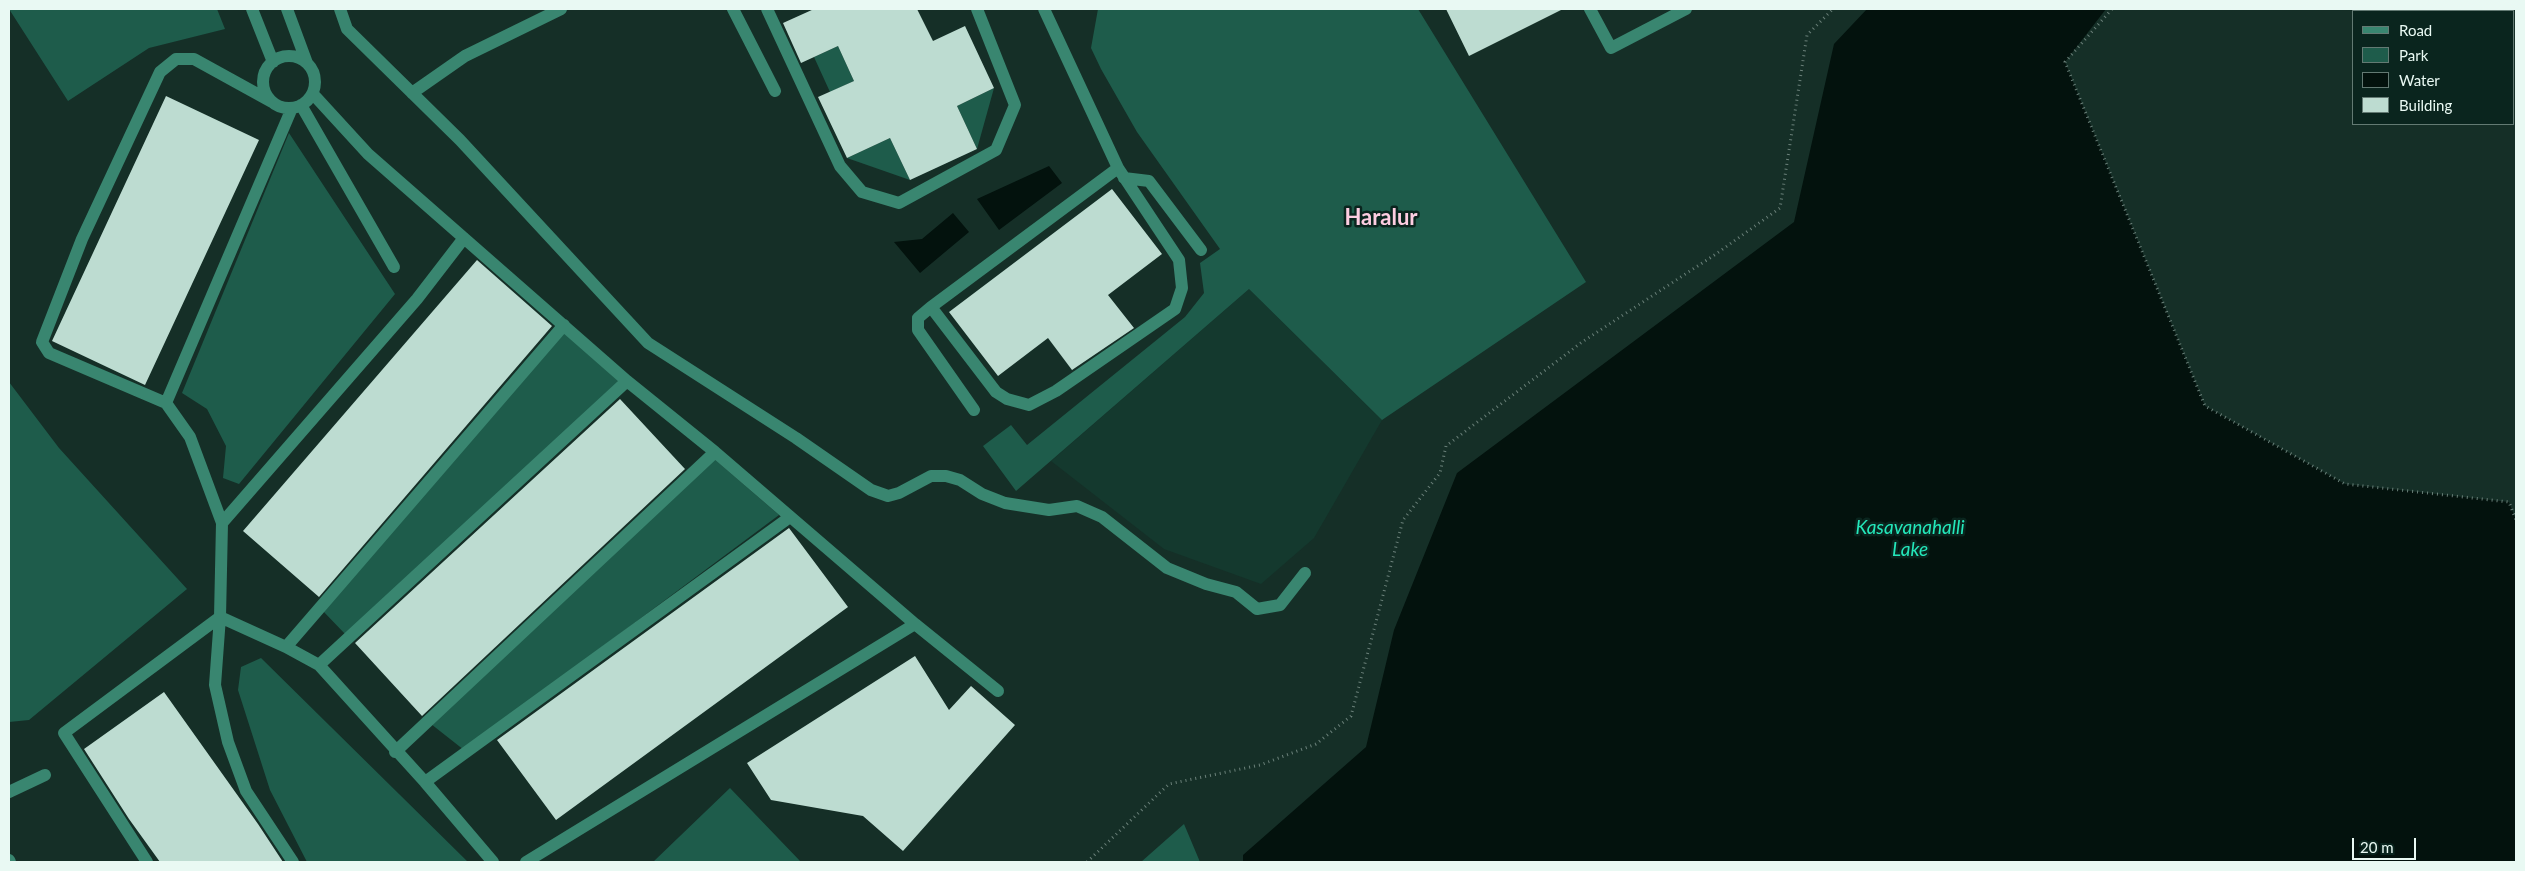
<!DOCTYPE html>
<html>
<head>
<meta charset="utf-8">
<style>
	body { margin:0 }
	#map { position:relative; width:2525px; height:871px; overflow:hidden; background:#152f27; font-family:Lato,sans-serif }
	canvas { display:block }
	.frame { position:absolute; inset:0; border:10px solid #e9f9f3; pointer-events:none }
	.legend { position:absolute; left:2352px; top:10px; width:162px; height:115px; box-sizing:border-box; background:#0a251e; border:1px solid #637a73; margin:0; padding:6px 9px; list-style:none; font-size:15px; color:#e9f9f3 }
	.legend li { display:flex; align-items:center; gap:10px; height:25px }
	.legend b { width:25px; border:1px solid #637a73 }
	.scale { position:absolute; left:2352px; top:838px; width:64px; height:22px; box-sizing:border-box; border:2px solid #e9f9f3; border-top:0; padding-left:6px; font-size:15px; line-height:18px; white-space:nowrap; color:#e9f9f3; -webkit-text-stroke:4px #0a251e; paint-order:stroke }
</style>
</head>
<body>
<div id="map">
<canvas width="2525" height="871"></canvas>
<div class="frame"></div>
<ul class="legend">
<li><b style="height:6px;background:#398670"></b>Road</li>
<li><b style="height:14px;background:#1e5c4b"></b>Park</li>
<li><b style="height:14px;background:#03120d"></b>Water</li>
<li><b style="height:14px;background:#bddcd1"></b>Building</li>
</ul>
<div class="scale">20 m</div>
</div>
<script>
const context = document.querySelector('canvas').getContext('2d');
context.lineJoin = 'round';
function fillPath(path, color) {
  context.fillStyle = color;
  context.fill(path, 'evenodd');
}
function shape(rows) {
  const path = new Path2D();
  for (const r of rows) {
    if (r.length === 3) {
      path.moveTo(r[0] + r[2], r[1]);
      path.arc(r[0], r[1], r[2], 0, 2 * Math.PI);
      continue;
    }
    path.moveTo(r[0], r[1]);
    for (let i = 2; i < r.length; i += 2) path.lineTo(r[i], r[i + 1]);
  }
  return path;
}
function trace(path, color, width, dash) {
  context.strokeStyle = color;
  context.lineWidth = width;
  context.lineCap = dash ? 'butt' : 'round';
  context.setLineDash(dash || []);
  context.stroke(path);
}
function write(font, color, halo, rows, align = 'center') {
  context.font = font + ' Lato,sans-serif';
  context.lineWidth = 5;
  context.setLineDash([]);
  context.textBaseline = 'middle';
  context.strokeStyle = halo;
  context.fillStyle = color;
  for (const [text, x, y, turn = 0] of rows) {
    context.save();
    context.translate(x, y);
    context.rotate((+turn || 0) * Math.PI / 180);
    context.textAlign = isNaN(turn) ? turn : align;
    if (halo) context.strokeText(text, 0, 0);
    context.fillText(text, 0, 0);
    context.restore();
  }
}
fillPath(shape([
	[1249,289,1382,420,1314,538,1261,584,1164,549,1051,461]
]), '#14392e');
fillPath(shape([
	[9,9,217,9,225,29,149,48,68,101],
	[1098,9,1418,9,1586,282,1382,420,1249,289,1016,491,983,446,1011,425,1027,445,1185,317,1204,293,1200,263,1220,249,1137,132,1101,69,1091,48],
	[838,46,854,81,830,92,814,57],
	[994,88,977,149,957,106],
	[289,133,395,294,239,484,223,478,226,446,207,409,182,393],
	[890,138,910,180,847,158],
	[563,331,621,382,346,635,322,610],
	[9,382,59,448,187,589,29,720,9,722],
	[713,458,779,515,464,750,431,724],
	[261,658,468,862,307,862,270,790,238,690,241,667],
	[730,788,801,862,653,862],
	[1184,824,1200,862,1141,862]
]), '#1e5c4b');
fillPath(shape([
	[1867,9,2106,9,2065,62,2205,406,2345,484,2509,502,2516,520,2516,862,1243,862,1243,855,1366,747,1394,630,1457,473,1794,222,1834,44],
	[1049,166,1062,183,999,230,977,199],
	[953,213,969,232,920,273,894,242,922,239]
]), '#03120d');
fillPath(shape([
	[814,9,917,9,933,41,965,26,994,88,957,106,977,149,910,180,890,138,847,158,818,97,854,81,838,46,801,63,783,23],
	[1446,9,1563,9,1469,56],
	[166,96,259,140,145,385,52,341],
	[1112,189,1162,254,1108,295,1134,328,1072,370,1048,338,998,376,949,312],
	[477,260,552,326,319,597,243,531],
	[620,399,685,469,422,716,355,643],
	[789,528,848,607,556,820,497,740],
	[915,656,949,710,971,686,1015,725,903,851,863,816,771,800,747,763],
	[164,692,258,824,283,862,160,862,129,819,84,749]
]), '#bddcd1');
trace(shape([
	[2112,9,2065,62,2205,406,2345,484,2509,502,2516,520],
	[1087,862,1169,784,1260,765,1316,744,1351,716,1403,520,1440,473,1446,446,1582,342,1716,254,1780,208,1807,35,1833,9]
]), '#6b817a', 3, [1, 4]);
trace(shape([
	[252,9,273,62],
	[287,9,307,63],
	[340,9,347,29,460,140,648,343,796,438,871,490,888,496,899,493,931,476,946,476,960,480,982,494,1005,503,1049,510,1077,506,1102,517,1167,568,1206,584,1236,592,1257,609,1280,605,1305,573],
	[733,9,775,91],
	[767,9,840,166,862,192,899,203,996,150,1015,105,977,9],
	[1044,9,1118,168],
	[1590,9,1611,48,1686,9],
	[289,82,26],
	[412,93,465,56,561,9],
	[313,94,368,154,627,381,715,452,915,624,526,862],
	[272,102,194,59,176,59,160,72,82,239,42,342,49,353,166,403,190,437,222,523,220,617,215,685,228,742,246,791,293,862],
	[301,105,394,267],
	[1118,168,1179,260,1182,288,1175,309,1056,391,1029,405,1007,399,996,392,931,307,1118,168],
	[1124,178,1149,181,1201,250],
	[931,307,918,318,918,330,974,410],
	[166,403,292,108],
	[222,523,417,299,464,238],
	[220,617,286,647,319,665,425,782,493,862],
	[915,624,998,691],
	[286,647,564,325],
	[319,665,627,381],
	[395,752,715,452],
	[425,782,790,517],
	[9,792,45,775],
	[9,860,10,862],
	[147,862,64,733,220,617]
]), '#398670', 12);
write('italic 19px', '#24e8bb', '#0a251e', [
	["Kasavanahalli",1910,528],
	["Lake",1910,550]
]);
write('bold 22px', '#fdcde1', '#0a251e', [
	["Haralur",1381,218]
]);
</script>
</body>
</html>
